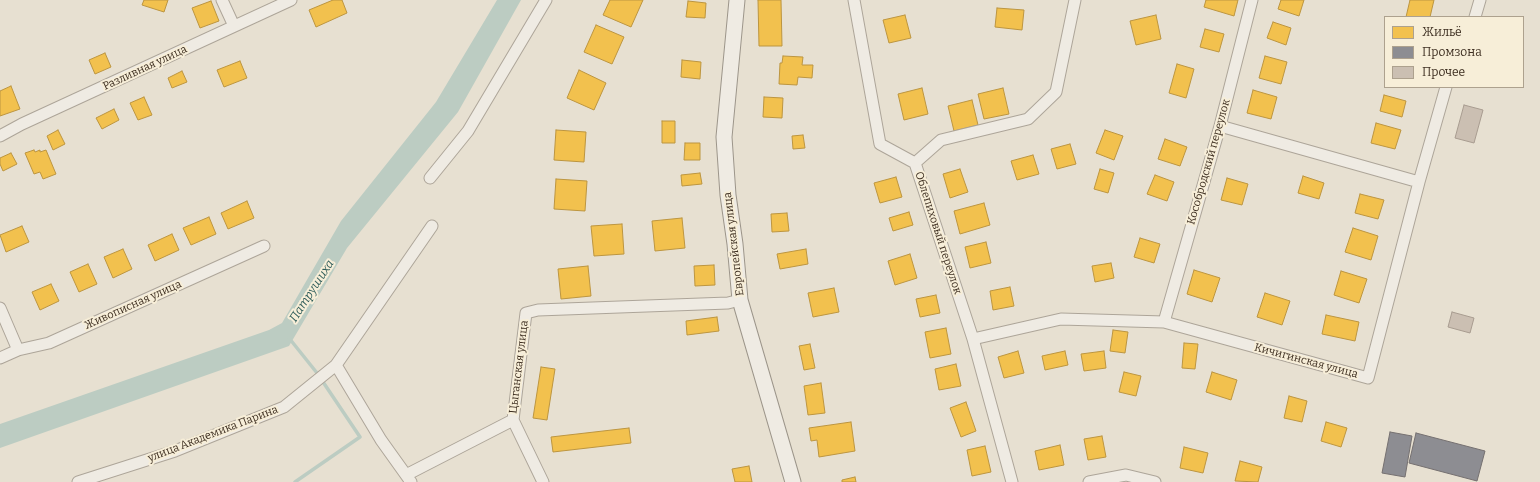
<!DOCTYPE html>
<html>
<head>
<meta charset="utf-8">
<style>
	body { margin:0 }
	#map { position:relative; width:1540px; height:482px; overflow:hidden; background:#e7e0d1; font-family:Bitter,serif }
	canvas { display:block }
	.legend { position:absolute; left:1384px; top:16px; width:140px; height:72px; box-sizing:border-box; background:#f7eed8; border:1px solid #ada18e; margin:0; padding:5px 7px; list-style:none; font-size:12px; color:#3d2e20 }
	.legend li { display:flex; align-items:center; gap:8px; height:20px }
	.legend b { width:20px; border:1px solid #ada18e }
</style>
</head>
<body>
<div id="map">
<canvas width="1540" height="482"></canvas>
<ul class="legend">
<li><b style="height:11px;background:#f2c14e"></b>Жильё</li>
<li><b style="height:11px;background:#8d8d92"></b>Промзона</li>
<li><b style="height:11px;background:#cbbfb2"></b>Прочее</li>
</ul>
</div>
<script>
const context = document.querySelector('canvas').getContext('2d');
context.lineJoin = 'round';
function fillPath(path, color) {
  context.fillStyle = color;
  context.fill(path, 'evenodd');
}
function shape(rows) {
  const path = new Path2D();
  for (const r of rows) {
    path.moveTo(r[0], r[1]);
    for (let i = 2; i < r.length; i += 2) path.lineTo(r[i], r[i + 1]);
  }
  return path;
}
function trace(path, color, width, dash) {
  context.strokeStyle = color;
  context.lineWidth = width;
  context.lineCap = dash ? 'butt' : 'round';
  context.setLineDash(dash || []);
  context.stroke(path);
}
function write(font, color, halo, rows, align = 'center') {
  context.font = font + ' Bitter,serif';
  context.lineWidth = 4;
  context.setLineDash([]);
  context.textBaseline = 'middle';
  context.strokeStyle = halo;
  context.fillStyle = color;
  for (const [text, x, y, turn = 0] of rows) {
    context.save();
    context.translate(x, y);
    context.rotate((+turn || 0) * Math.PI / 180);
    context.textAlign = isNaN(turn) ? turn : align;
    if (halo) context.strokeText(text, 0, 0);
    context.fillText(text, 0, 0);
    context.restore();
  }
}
fillPath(shape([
	[497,0,521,0,458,112,347,248,289,346,0,448,0,424,269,330,282,323,341,221,436,102]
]), '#bcccc2');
const homes = shape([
	[144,0,168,0,164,12,142,5,144,0],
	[333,0,342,0,347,13,316,27,309,10,333,0],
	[610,0,643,0,631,27,603,15,610,0],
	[758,0,781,0,782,46,759,46,758,0],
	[1206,0,1238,0,1234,16,1204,7,1206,0],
	[1281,0,1304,0,1299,16,1278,9,1281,0],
	[1410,0,1434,0,1430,17,1406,17,1410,0],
	[211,1,219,21,200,28,192,8,211,1],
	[688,1,706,3,705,18,686,17,688,1],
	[997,8,1024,10,1022,30,995,27,997,8],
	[905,15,911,38,889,43,883,20,905,15],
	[1156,15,1161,39,1136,45,1130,21,1156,15],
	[1273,22,1291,28,1286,45,1267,38,1273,22],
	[596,25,624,37,612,64,584,52,596,25],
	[1205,29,1224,34,1219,52,1200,47,1205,29],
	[105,53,111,67,95,74,89,60,105,53],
	[783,56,803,57,802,65,813,65,812,78,798,77,797,85,779,84,780,63,782,63,783,56],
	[1265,56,1287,62,1281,84,1259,78,1265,56],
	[682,60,701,62,700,79,681,77,682,60],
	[240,61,247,78,224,87,217,70,240,61],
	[1177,64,1194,69,1186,98,1169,93,1177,64],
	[579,70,606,83,594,110,567,98,579,70],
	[182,71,187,82,172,88,168,78,182,71],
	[11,86,20,109,0,116,0,91,11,86],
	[922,88,928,114,904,120,898,94,922,88],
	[1003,88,1009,114,984,119,978,94,1003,88],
	[1253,90,1277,97,1271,119,1247,113,1253,90],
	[1384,95,1406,101,1402,117,1380,111,1384,95],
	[144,97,152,115,138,120,130,103,144,97],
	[764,97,783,98,782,118,763,117,764,97],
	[972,100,978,125,954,131,948,106,972,100],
	[114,109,119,120,102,129,96,118,114,109],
	[662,121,675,121,675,143,662,143,662,121],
	[1376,123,1401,130,1395,149,1371,143,1376,123],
	[58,130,65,144,53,150,47,136,58,130],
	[556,130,586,132,584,162,554,160,556,130],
	[1105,130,1123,136,1114,160,1096,153,1105,130],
	[803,135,805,148,793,149,792,136,803,135],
	[1165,139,1187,147,1180,166,1158,159,1165,139],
	[685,143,700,143,700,160,684,160,685,143],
	[1070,144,1076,164,1057,169,1051,149,1070,144],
	[34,150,35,152,40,150,40,152,46,150,56,174,43,179,40,172,34,174,25,153,34,150],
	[11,153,17,164,3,171,0,164,0,158,11,153],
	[1033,155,1039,174,1017,180,1011,161,1033,155],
	[960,169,968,192,950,198,943,174,960,169],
	[1100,169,1114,173,1108,193,1094,189,1100,169],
	[700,173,702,184,682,186,681,175,700,173],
	[1155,175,1174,182,1167,201,1147,194,1155,175],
	[1303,176,1324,183,1319,199,1298,193,1303,176],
	[896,177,902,197,880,203,874,183,896,177],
	[1227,178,1248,184,1242,205,1221,200,1227,178],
	[556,179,587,181,585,211,554,209,556,179],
	[1360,194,1384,200,1378,219,1355,213,1360,194],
	[247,201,254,218,228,229,221,213,247,201],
	[984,203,990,225,960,234,954,211,984,203],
	[909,212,913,225,893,231,889,218,909,212],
	[787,213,789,231,772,232,771,214,787,213],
	[209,217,216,234,191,245,183,228,209,217],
	[682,218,685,248,655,251,652,221,682,218],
	[622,224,624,254,594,256,591,226,622,224],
	[22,226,29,242,6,252,0,235,22,226],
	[1353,228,1378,236,1371,260,1345,252,1353,228],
	[172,234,179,250,155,261,148,245,172,234],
	[1140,238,1160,244,1154,263,1134,257,1140,238],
	[986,242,991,263,970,268,965,247,986,242],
	[123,249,132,269,113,278,104,257,123,249],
	[806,249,808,264,780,269,777,254,806,249],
	[910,254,917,278,895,285,888,261,910,254],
	[1111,263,1114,278,1095,282,1092,266,1111,263],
	[88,264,97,284,79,292,70,272,88,264],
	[714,265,715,285,695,286,694,266,714,265],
	[588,266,591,296,561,299,558,269,588,266],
	[1194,270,1220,278,1212,302,1187,294,1194,270],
	[1341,271,1367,279,1359,303,1334,295,1341,271],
	[51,284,59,301,40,310,32,292,51,284],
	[1010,287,1014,306,993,310,990,291,1010,287],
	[834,288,839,312,813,317,808,293,834,288],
	[1265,293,1290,301,1282,325,1257,317,1265,293],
	[936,295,940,313,920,317,916,299,936,295],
	[1326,315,1359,322,1355,341,1322,334,1326,315],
	[717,317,719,331,687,335,686,321,717,317],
	[946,328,951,354,930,358,925,332,946,328],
	[1113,330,1128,332,1125,353,1110,351,1113,330],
	[1184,343,1198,344,1195,369,1182,368,1184,343],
	[810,344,815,368,804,370,799,346,810,344],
	[1018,351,1024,373,1004,378,998,357,1018,351],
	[1065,351,1068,365,1045,370,1042,356,1065,351],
	[1104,351,1106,368,1084,371,1081,354,1104,351],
	[956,364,961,386,939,390,935,369,956,364],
	[541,367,555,369,547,420,533,418,541,367],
	[1124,372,1141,376,1136,396,1119,392,1124,372],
	[1212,372,1237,380,1231,400,1206,392,1212,372],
	[821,383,825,413,808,415,804,386,821,383],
	[1289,396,1307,401,1302,422,1284,418,1289,396],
	[966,402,976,431,961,437,950,408,966,402],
	[851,422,855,451,819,457,817,440,811,441,809,428,851,422],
	[1326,422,1347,428,1341,447,1321,441,1326,422],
	[629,428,631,443,553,452,551,437,629,428],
	[1102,436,1106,457,1088,460,1084,439,1102,436],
	[1060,445,1064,465,1039,470,1035,451,1060,445],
	[985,446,991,472,972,476,967,450,985,446],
	[1184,447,1208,453,1203,473,1180,468,1184,447],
	[1240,461,1262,467,1258,482,1235,481,1240,461],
	[749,466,752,482,735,482,732,469,749,466],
	[855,477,856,482,842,482,842,480,855,477]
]);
fillPath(homes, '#f2c14e');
trace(homes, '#bc9540', 1);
const industry = shape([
	[1390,432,1412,436,1405,477,1382,473,1390,432],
	[1416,433,1485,451,1477,481,1409,463,1416,433]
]);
fillPath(industry, '#8d8d92');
trace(industry, '#757070', 1);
trace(shape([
	[289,338,317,373,360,437,295,482]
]), '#bcccc2', 3.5);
const building = shape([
	[1464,105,1483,110,1474,143,1455,138,1464,105],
	[1452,312,1474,318,1470,333,1448,327,1452,312]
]);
fillPath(building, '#cbbfb2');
trace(building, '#a89c90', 1);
const street = shape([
	[222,0,234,26],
	[854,0,880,144,915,163],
	[1475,17,1480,0],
	[1220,126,1419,182],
	[0,136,22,124,291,0],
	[430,178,468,131,546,0],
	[0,308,18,350],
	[1164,322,1220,126,1252,0],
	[973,339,1061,319,1164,322,1368,378,1419,182,1446,87],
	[0,358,18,350,49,343,264,246],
	[336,365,381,440,406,475],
	[513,420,543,482],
	[78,482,175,451,284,407,336,365,432,226],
	[411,482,406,475,513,420,526,313,538,310,728,303,740,300],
	[1012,482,973,339,915,163,941,140,1028,119,1056,92,1075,0],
	[1089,482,1126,475,1155,482]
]);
const secondary = shape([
	[737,0,724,137,728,195,735,244,740,300,793,482]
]);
trace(street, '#ada599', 13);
trace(secondary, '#9c958a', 17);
trace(street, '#efebe3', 11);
trace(secondary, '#efebe3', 15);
write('11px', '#3d2e20', '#f7eed8', [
	["Разливная улица",145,68,-25],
	["Кособродский переулок",1209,162,-74],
	["Облепиховый переулок",938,233,72],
	["Европейская улица",734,244,-97],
	["Живописная улица",133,305,-24],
	["Кичигинская улица",1306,361,15],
	["Цыганская улица",519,367,-83],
	["улица Академика Парина",213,434,-21]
]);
write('italic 12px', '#2f5d5a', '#f7eed8', [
	["Патрушиха",312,291,-57]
]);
</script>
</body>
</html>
